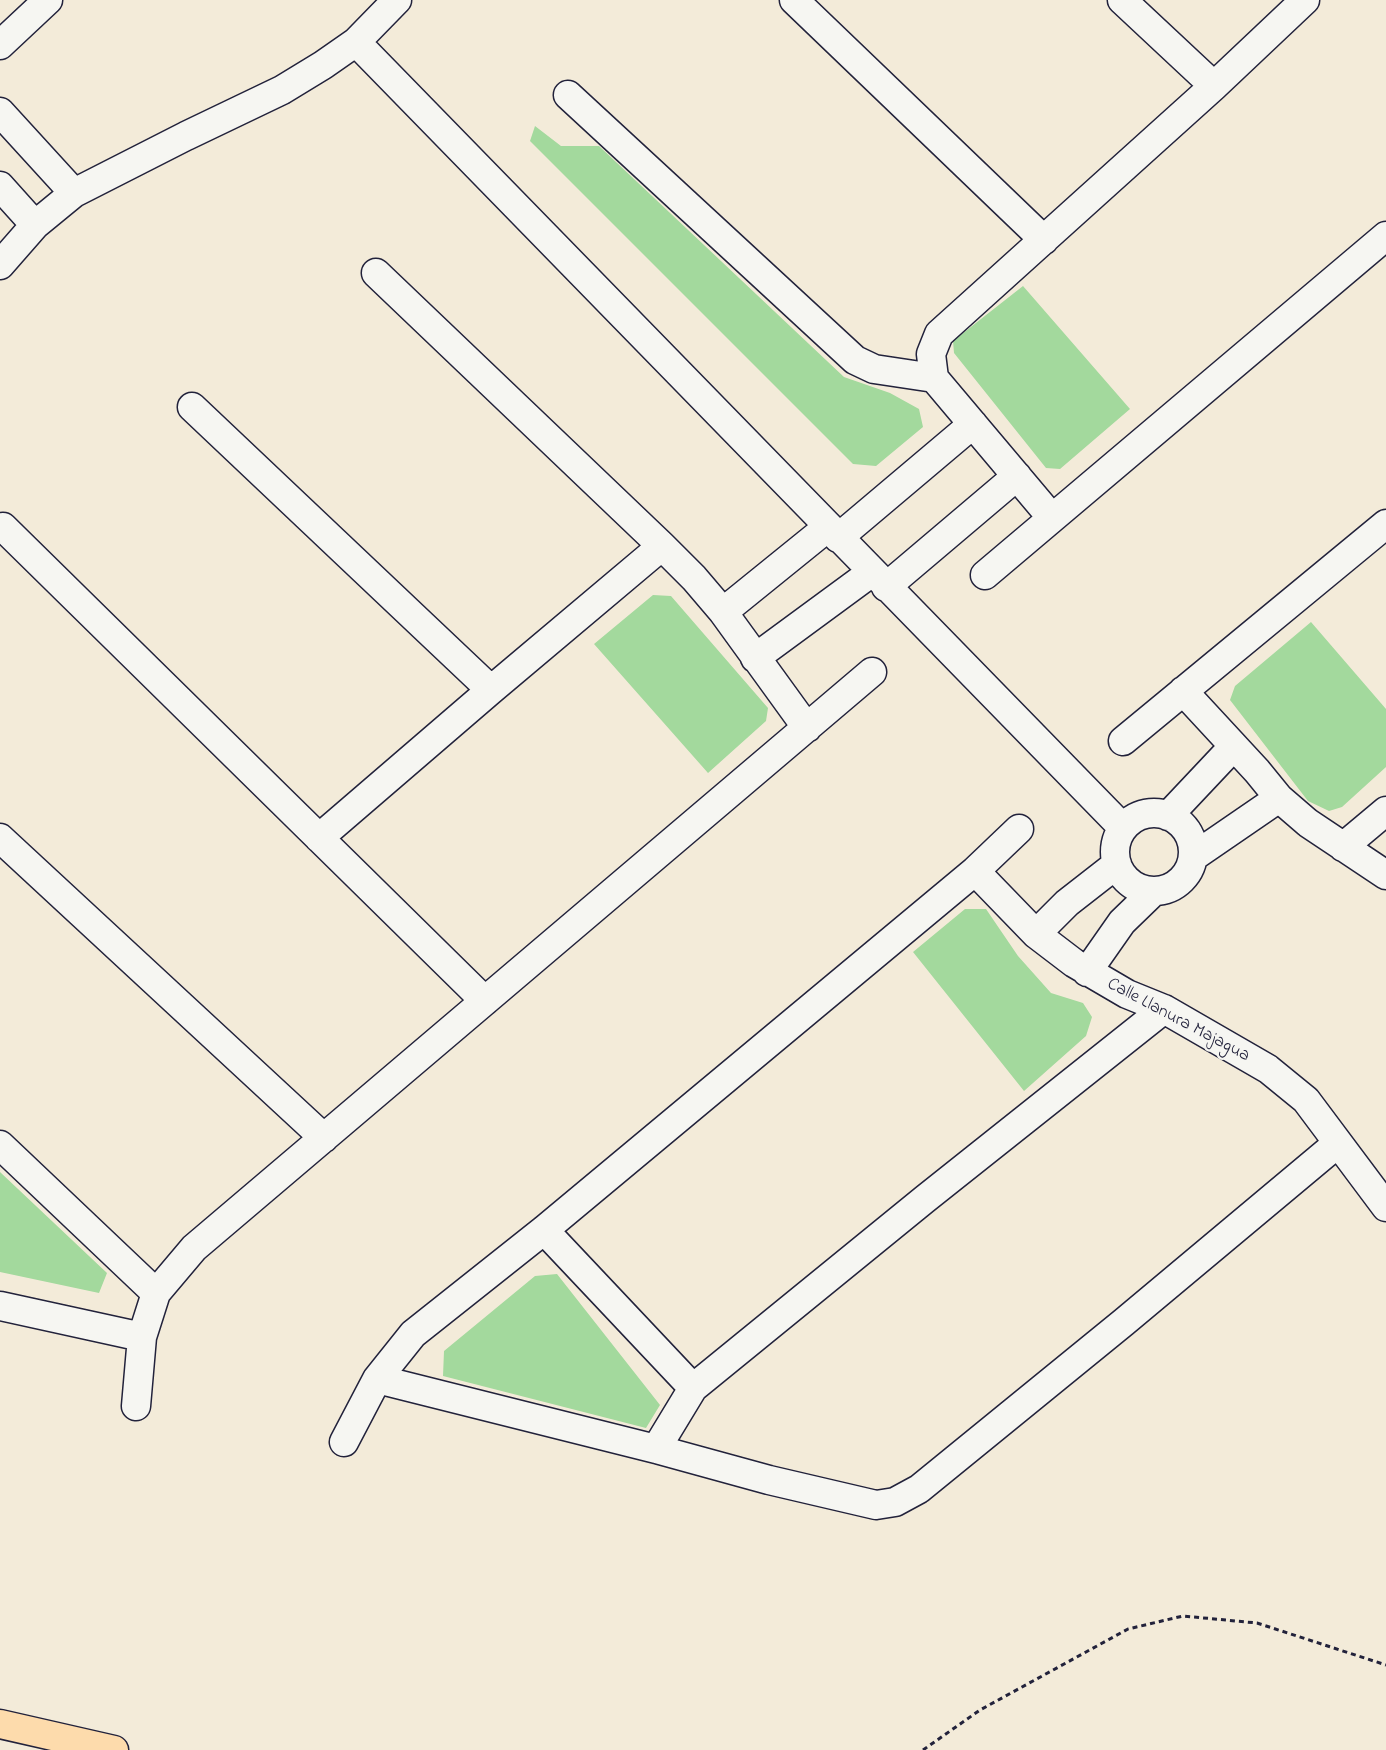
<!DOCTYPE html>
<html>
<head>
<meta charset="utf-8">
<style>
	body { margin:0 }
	canvas { display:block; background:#f3ebd9 }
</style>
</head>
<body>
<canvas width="1386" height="1750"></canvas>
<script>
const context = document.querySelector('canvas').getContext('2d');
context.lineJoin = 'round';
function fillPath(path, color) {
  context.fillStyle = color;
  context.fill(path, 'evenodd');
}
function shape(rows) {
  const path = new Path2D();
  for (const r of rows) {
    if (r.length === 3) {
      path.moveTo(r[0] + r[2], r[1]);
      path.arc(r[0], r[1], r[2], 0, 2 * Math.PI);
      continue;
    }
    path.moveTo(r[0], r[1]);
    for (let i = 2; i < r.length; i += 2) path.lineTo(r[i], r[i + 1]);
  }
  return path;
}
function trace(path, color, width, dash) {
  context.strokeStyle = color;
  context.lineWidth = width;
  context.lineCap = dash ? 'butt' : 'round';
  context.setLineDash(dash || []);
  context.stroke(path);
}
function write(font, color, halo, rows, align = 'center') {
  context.font = font + ' "Indie Flower",sans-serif';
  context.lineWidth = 4.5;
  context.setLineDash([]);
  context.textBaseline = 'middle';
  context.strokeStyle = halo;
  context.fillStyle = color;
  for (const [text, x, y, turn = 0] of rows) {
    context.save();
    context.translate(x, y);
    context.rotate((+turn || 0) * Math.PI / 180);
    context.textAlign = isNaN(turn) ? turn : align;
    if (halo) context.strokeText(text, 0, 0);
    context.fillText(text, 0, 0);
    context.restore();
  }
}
fillPath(shape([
	[535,126,561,146,599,146,844,377,890,393,919,409,923,427,876,466,853,464,530,141],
	[1023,286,1130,409,1060,469,1046,468,954,353,953,341],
	[653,595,671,596,768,708,766,721,708,773,594,644],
	[1311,622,1386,709,1386,767,1342,807,1329,811,1308,801,1230,700,1235,686],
	[965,909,986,909,1018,956,1051,993,1083,1003,1092,1017,1086,1036,1024,1091,913,952],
	[0,1172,107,1273,99,1293,0,1272],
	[557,1274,660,1405,646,1428,443,1376,444,1351,535,1276]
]), '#a3d99d');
const minor = shape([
	[794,0,1044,240],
	[1122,0,1214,86],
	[356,42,1123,828],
	[0,45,48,0],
	[568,95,855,360,874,369,934,378],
	[0,112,74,193],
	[0,186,35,225],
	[0,265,35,225,74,193,186,136,282,90,323,65,356,42,397,0],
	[376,273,662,546,694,578,723,612,807,728],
	[192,407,491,690],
	[1052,518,934,378,931,354,939,334,1214,86,1305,0],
	[3,527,485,1001],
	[838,538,973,424],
	[985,575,1386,236],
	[886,587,1017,476],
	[723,612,828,527],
	[755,658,872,572],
	[1183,691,1257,771,1279,798,1308,823,1386,875],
	[1123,741,1386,524],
	[1154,852,39],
	[1168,816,1233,747],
	[0,838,324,1138],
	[319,838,491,690,662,546],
	[1343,847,1386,811],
	[1193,857,1279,798],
	[975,871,1036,934,1074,963,1127,994,1164,1009,1268,1069,1306,1100,1386,1207],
	[1036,934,1067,903,1117,864],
	[1087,972,1122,922,1153,892],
	[0,1145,156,1293],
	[544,1230,693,1388],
	[0,1306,142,1337],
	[377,1379,656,1449,769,1480,876,1505,895,1502,919,1489,1124,1322,1338,1143],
	[136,1406,142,1337,156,1293,194,1248,872,672],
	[344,1442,377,1379,413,1334,544,1230,975,871,1019,829],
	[656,1449,693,1388,925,1199,1164,1009]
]);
const major = shape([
	[0,1724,114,1750]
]);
trace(minor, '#22223b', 31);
trace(major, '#22223b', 31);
trace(shape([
	[923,1750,980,1710,1128,1629,1183,1616,1257,1623,1386,1665]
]), '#22223b', 3, [5, 4]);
trace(minor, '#f6f6f2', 28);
trace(major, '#fddbac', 28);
write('18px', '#22223b', '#f6f6f2', [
	["Calle Llanura Majagua",1178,1021,28]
]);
</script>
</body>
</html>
